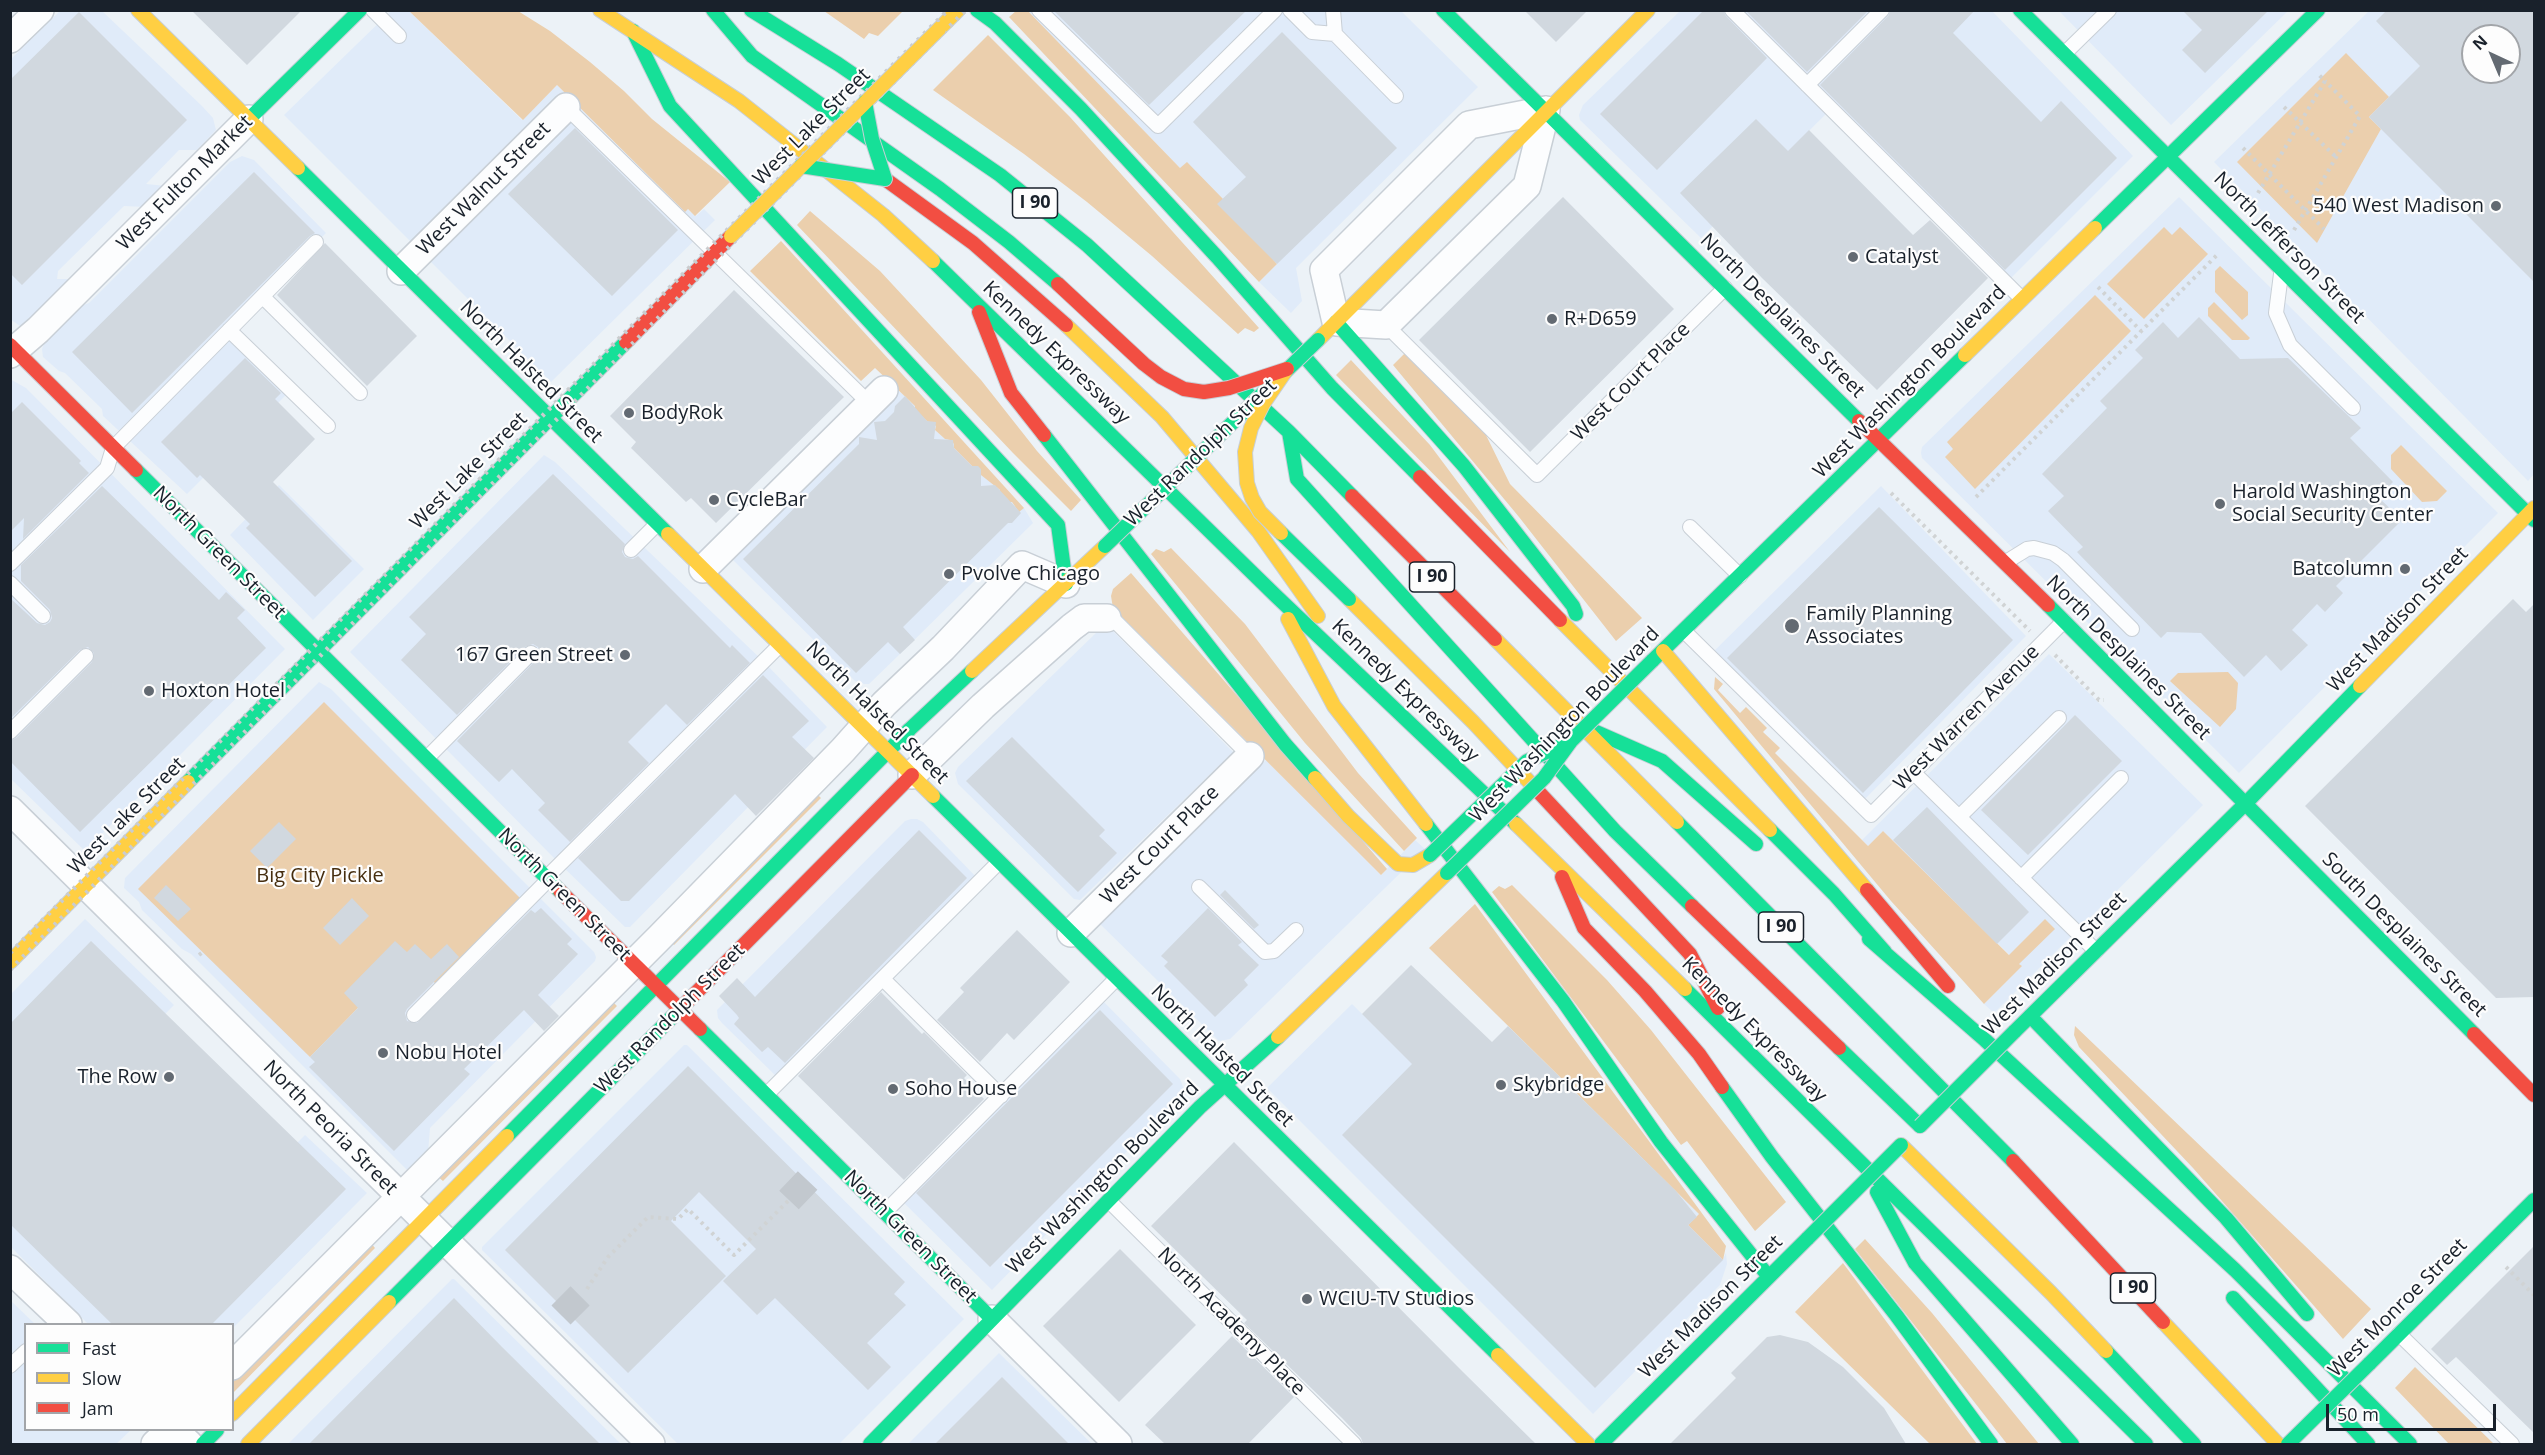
<!DOCTYPE html>
<html>
<head>
<meta charset="utf-8">
<style>
	body { margin:0 }
	#map { position:relative; width:2545px; height:1455px; overflow:hidden; background:#ecf2f7; font-family:"Open Sans",sans-serif }
	canvas { display:block }
	.frame { position:absolute; inset:0; border:12px solid #19212b; pointer-events:none }
	.legend { position:absolute; left:24px; top:1323px; width:210px; height:108px; box-sizing:border-box; background:#fdfdfd; border:2px solid #a2a5a9; margin:0; padding:8px 10px; list-style:none; font-size:18px; color:#19212b }
	.legend li { display:flex; align-items:center; gap:12px; height:30px }
	.legend b { width:30px; border:2px solid #a2a5a9 }
	.north { position:absolute; left:2461px; top:24px; width:60px; height:60px; box-sizing:border-box; background:#fdfdfd; border:2px solid #a2a5a9; border-radius:50%; rotate:316deg; font-size:16px; font-weight:700; line-height:24px; text-align:center; color:#19212b }
	.north::after { content:''; display:block; margin:auto; width:21px; height:27px; background:#636a72; clip-path:polygon(50% 0,100% 100%,50% 72%,0 100%) }
	.scale { position:absolute; left:2326px; top:1404px; width:170px; height:27px; box-sizing:border-box; border:3px solid #19212b; border-top:0; padding-left:8px; font-size:18px; line-height:21px; white-space:nowrap; color:#19212b; -webkit-text-stroke:4px #fdfdfd; paint-order:stroke }
</style>
</head>
<body>
<div id="map">
<canvas width="2545" height="1455"></canvas>
<div class="frame"></div>
<ul class="legend">
<li><b style="height:8px;background:#16e098"></b>Fast</li>
<li><b style="height:8px;background:#ffcf43"></b>Slow</li>
<li><b style="height:8px;background:#f24e42"></b>Jam</li>
</ul>
<div class="north">N</div>
<div class="scale">50 m</div>
</div>
<script>
const context = document.querySelector('canvas').getContext('2d');
context.lineJoin = 'round';
function fillPath(path, color) {
  context.fillStyle = color;
  context.fill(path, 'evenodd');
}
function shape(rows) {
  const path = new Path2D();
  for (const r of rows) {
    path.moveTo(r[0], r[1]);
    for (let i = 2; i < r.length; i += 2) path.lineTo(r[i], r[i + 1]);
  }
  return path;
}
function trace(path, color, width, dash) {
  context.strokeStyle = color;
  context.lineWidth = width;
  context.lineCap = dash ? 'butt' : 'round';
  context.setLineDash(dash || []);
  context.stroke(path);
}
function write(font, color, halo, rows, align = 'center') {
  context.font = font + ' "Open Sans",sans-serif';
  context.lineWidth = 4.5;
  context.setLineDash([]);
  context.textBaseline = 'middle';
  context.strokeStyle = halo;
  context.fillStyle = color;
  for (const [text, x, y, turn = 0] of rows) {
    context.save();
    context.translate(x, y);
    context.rotate((+turn || 0) * Math.PI / 180);
    context.textAlign = isNaN(turn) ? turn : align;
    if (halo) context.strokeText(text, 0, 0);
    context.fillText(text, 0, 0);
    context.restore();
  }
}
fillPath(shape([
	[60,11,102,11,202,106,213,118,216,130,197,150,179,150,146,184,166,186,146,207,124,206,58,271,57,279,74,279,23,328,10,319,10,60],
	[391,11,409,11,522,120,557,85,684,211,687,209,696,216,704,209,715,220,551,382,284,115],
	[1028,11,1401,11,1478,87,1296,268,1302,301,1291,313,1259,282,1277,264,1186,163,1181,169],
	[1680,11,1992,11,2133,156,2006,283,1831,109,1701,238,1580,120,1579,115,1583,105],
	[2059,11,2288,11,2171,125],
	[2369,11,2534,11,2534,474,2528,481,2214,162],
	[2473,36,2509,36,2509,72,2473,72],
	[242,156,254,160,326,233,229,330,291,390,187,494,103,416,102,409,65,373,59,371,43,357,42,349,46,339,78,307,89,303,230,162],
	[2179,197,2498,513,2239,773,1922,458,1921,453,1922,447],
	[10,379,26,388,285,649,85,851,11,779],
	[899,391,916,406,916,410,936,426,935,430,945,439,950,439,955,444,954,449,977,466,1019,509,1024,508,1033,523,900,654,869,684,864,684,855,681,731,558],
	[544,455,555,462,763,661,827,727,630,927,625,927,560,864,350,652],
	[279,485,364,569,313,620,230,535],
	[1881,486,2026,636,1860,804,1709,656],
	[1107,629,1114,632,1233,752,1080,900,1074,899,958,784,955,773,958,767,1098,631],
	[2049,654,2203,805,1994,1013,1984,1004,2021,966,1883,831,1868,846,1862,840],
	[319,682,331,689,594,952,596,957,595,961,430,1128,428,1153,416,1169,407,1170,191,954,182,949,142,910,139,902,124,888,125,878],
	[1266,760,1381,875,1415,840,1425,849,1230,1039,1219,1041,1099,923],
	[911,819,917,819,923,822,980,881,780,1080,722,1023,718,1018,717,1010,905,821],
	[85,919,174,1005,33,1148,205,1235,305,1135,367,1193,233,1328,232,1324,88,1324,11,1247,10,995],
	[1099,997,1180,1079,1185,1092,992,1290,899,1198],
	[1352,1004,1524,1174,1590,1107,1699,1214,1689,1225,1723,1259,1726,1253,1727,1264,1720,1285,1593,1414,1267,1088],
	[684,1045,687,1045,964,1319,839,1444,678,1444,482,1250,482,1247],
	[452,1279,454,1279,621,1444,288,1444],
	[10,1300,35,1324,26,1324,26,1430,131,1430,116,1444,11,1444],
	[999,1353,1092,1444,908,1444]
]), '#e0ebf9');
fillPath(shape([
	[409,11,518,11,550,31,590,62,624,91,652,119,730,182,695,216,688,209,685,212,557,85,523,120],
	[824,11,903,11,878,36,869,33,864,39],
	[1016,11,1028,11,1180,168,1187,162,1223,199,1277,264,1259,282,1009,17],
	[988,35,1070,117,1259,328,1254,332,1245,328,1238,334,1152,256,1087,202,1024,154,933,90],
	[2346,53,2389,97,2369,117,2381,129,2317,243,2237,162],
	[810,211,880,271,981,380,1037,451,1081,500,1071,511,1013,453,797,225],
	[2164,227,2172,235,2180,227,2208,254,2144,319,2107,284],
	[781,241,1024,508,1019,512,1012,502,1008,502,1000,494,1000,490,981,475,981,471,972,466,954,448,954,444,950,440,945,439,935,430,936,426,927,421,915,410,915,406,875,368,861,381,750,271],
	[2220,266,2248,292,2248,315,2242,320,2215,292,2215,271],
	[2095,295,2131,331,1975,489,1945,457,1953,449,1947,442],
	[2214,302,2250,338,2248,340,2232,340,2208,316,2208,308],
	[1405,353,1485,433,1510,484,1642,618,1616,641,1519,517,1393,365],
	[1351,360,1430,445,1510,552,1336,375],
	[2401,445,2447,491,2437,501,2422,502,2391,469,2391,455],
	[1171,548,1245,624,1358,773,1417,838,1404,851,1305,743,1151,554,1156,549,1164,552],
	[1131,573,1387,869,1381,875,1113,608,1111,596,1113,589],
	[2228,672,2238,683,2236,709,2220,727,2170,681,2178,673],
	[1715,677,1723,684,1718,690,1740,713,1746,707,1767,728,1763,732,1780,748,1775,753,1868,846,1883,831,2009,955,2045,919,2055,929,2019,964,2022,966,1984,1004,1891,901,1714,689],
	[324,702,520,898,435,983,428,976,395,970,310,1057,138,889],
	[816,793,821,798,674,945,670,941],
	[1512,885,1607,980,1651,1030,1786,1202,1755,1231,1687,1141,1681,1145,1492,892,1499,886,1505,889],
	[1475,904,1726,1246,1723,1260,1688,1225,1699,1214,1429,948],
	[611,1000,617,1006,443,1181,437,1176],
	[2075,1026,2371,1309,2343,1339,2193,1168,2079,1047,2074,1035],
	[1865,1239,1932,1313,2039,1444,2007,1444,1855,1249],
	[370,1242,375,1248,233,1393,233,1382],
	[1843,1263,1977,1444,1930,1444,1795,1312],
	[2415,1367,2494,1444,2449,1444,2395,1388]
]), '#ebcfad');
fillPath(shape([
	[191,10,302,10,247,65],
	[1053,10,1247,10,1149,105],
	[1524,10,1588,10,1556,42],
	[1704,10,1723,10,1726,16,1767,58,1657,170,1600,114],
	[1745,10,1869,10,1807,72],
	[1891,10,1975,10,1953,33,2041,122,2061,101,2117,158,2005,270,1820,85,1888,16],
	[2182,10,2269,10,2205,73,2182,50,2202,30],
	[2387,10,2535,10,2535,283,2369,117,2420,66,2376,21],
	[2473,36,2509,36,2509,72,2473,72],
	[79,12,187,120,22,285,10,273,10,80],
	[1282,32,1397,148,1277,264,1217,204,1246,177,1193,122],
	[1756,119,1788,151,1809,130,1913,235,1930,220,1988,278,1877,390,1762,278,1680,193],
	[575,128,678,230,612,296,508,194],
	[254,172,315,233,310,236,132,413,72,352],
	[1563,197,1674,309,1530,452,1419,340],
	[325,243,417,336,367,386,277,295],
	[734,290,844,397,716,523,691,498,686,502,631,448,636,442,610,416],
	[2199,317,2240,359,2288,358,2361,428,2350,438,2393,482,2378,497,2402,520,2336,586,2343,593,2325,612,2317,604,2292,630,2308,645,2281,671,2266,655,2244,677,2201,633,2167,632,2161,638,2077,552,2083,547,2048,511,2064,496,2042,474,2107,408,2100,401,2143,358,2135,350,2163,322,2178,338],
	[245,358,281,393,275,399,315,439,273,482,352,561,315,597,246,528,250,524,200,475,197,478,161,442],
	[905,396,927,421,936,422,934,439,953,440,954,448,972,466,978,466,981,469,981,486,995,485,1021,513,1012,523,1008,523,903,627,915,640,900,654,888,642,856,673,743,559,859,444,859,437,877,440,874,422,885,421,894,412,895,406],
	[22,402,81,461,79,463,89,473,23,539,24,518,10,532,10,414],
	[553,474,625,544,622,552,625,557,633,559,638,556,730,648,732,645,750,663,687,725,666,704,628,742,649,763,570,842,538,810,545,803,512,769,499,782,457,741,537,659,540,655,538,647,533,644,525,647,457,715,401,660,426,634,409,617],
	[102,486,219,600,226,592,245,610,237,618,266,648,80,832,10,761,10,741,16,738,92,662,94,653,88,647,80,650,10,719,10,598,37,623,45,625,50,622,52,618,50,610,21,581,21,565],
	[1879,507,2013,640,1863,793,1727,658],
	[2513,599,2526,612,2535,603,2535,997,2496,998,2305,806],
	[763,675,809,721,792,737,814,758,756,816,735,794,629,901,621,901,578,858],
	[2075,715,2122,761,2028,855,1981,810],
	[1012,737,1105,830,1099,836,1117,853,1078,892,966,781],
	[1927,807,2029,912,1997,944,1893,840],
	[279,822,296,839,267,868,250,851],
	[919,830,967,878,785,1063,768,1047,762,1052,734,1024,739,1018,737,1015,719,996,737,978,755,997],
	[166,885,191,909,178,921,154,898],
	[1225,890,1259,925,1254,929,1220,895],
	[352,898,369,916,340,945,323,928],
	[541,908,572,939,567,944,578,954,538,995,559,1016,544,1031,524,1010,464,1069,470,1074,394,1151,309,1067,315,1062,310,1057,358,1008,344,993,395,941,407,952,415,944,431,959,447,944,459,957,407,1009,405,1013,407,1021,417,1023,531,910,535,913],
	[1208,908,1242,942,1238,945,1259,965,1244,980,1248,985,1215,1017,1164,966,1168,962,1161,956],
	[1017,930,1070,982,1014,1040,1007,1033,980,1062,937,1020,964,992,960,988],
	[91,941,346,1189,212,1324,112,1324,10,1224,10,1024],
	[1411,965,1492,1042,1508,1026,1676,1191,1697,1217,1688,1225,1723,1260,1595,1388,1342,1135,1412,1064,1362,1014],
	[881,992,922,1034,924,1032,967,1075,964,1078,984,1099,904,1180,798,1076],
	[1100,1010,1173,1084,990,1267,916,1193],
	[688,1066,905,1282,894,1294,906,1305,867,1343,891,1367,868,1390,775,1298,757,1315,723,1281,756,1249,699,1192,671,1221,726,1276,628,1373,505,1250],
	[1234,1142,1463,1372,1536,1444,1363,1444,1361,1438,1342,1418,1244,1323,1247,1320,1151,1226],
	[2535,1245,2535,1434,2456,1357,2447,1365,2431,1349],
	[1120,1249,1196,1325,1119,1402,1043,1326],
	[454,1298,502,1347,600,1444,309,1444],
	[1780,1335,1808,1342,1843,1367,1884,1408,1906,1444,1670,1444,1736,1378,1731,1373,1767,1337],
	[1232,1336,1294,1397,1248,1444,1165,1444,1145,1425],
	[1002,1377,1069,1444,935,1444]
]), '#d1d8df');
trace(shape([
	[789,1200,809,1179],
	[561,1315,587,1289]
]), '#c2c8ce', 27, [27, 14]);
const lane = shape([
	[373,10,399,36],
	[1039,10,1158,126,1275,10],
	[1290,10,1312,32,1335,34,1333,10],
	[1732,10,2022,299],
	[1335,34,1396,96],
	[2064,54,2109,10],
	[1807,85,1882,10],
	[566,107,870,404],
	[2281,274,2276,313,2290,345,2353,408],
	[263,297,360,393],
	[1386,325,1537,475,1725,288],
	[229,330,328,426],
	[1690,527,1740,576],
	[631,550,657,524],
	[2006,562,2027,549,2034,548,2053,553,2063,560,2132,629],
	[10,564,107,468,113,448,316,242],
	[10,583,43,616],
	[1107,618,1114,620,1250,756],
	[1684,631,1871,815,2064,621],
	[10,732,86,656],
	[427,758,531,653],
	[1913,772,2096,951],
	[1959,817,2059,718],
	[547,877,780,645],
	[2021,878,2121,778],
	[1199,887,1265,952,1274,951,1296,930],
	[883,979,1001,1096],
	[414,1015,549,879],
	[767,1094,999,862],
	[1109,1201,1354,1444],
	[885,1212,1116,979],
	[2399,1334,2512,1444],
	[10,1366,26,1351]
]);
const street = shape([
	[10,39,40,10],
	[1546,110,1527,186,1386,325,1336,322,1324,270,1469,125,1546,110],
	[401,271,566,107],
	[10,354,38,330,249,119],
	[703,569,884,390],
	[912,775,983,706,1072,627,1084,618,1107,618],
	[10,810,651,1444],
	[1071,933,1250,756],
	[10,1269,68,1324],
	[992,1319,1118,1444],
	[232,1366,660,937,843,750,884,704,943,648,1022,565,1066,584],
	[174,1430,189,1444],
	[155,1444,170,1430]
]);
const fast = shape([
	[713,10,752,56,940,189,1009,242,1058,284],
	[751,10,838,64,1000,175,1087,245,1289,432,1352,496],
	[977,10,995,23,1081,109,1217,257,1332,388,1420,477],
	[1443,10,1859,421],
	[2020,10,2534,520],
	[633,31,670,106,1058,525,1066,584],
	[249,119,360,10],
	[298,168,668,534],
	[2095,228,2318,10],
	[933,261,1276,596,1516,824],
	[1336,322,1464,466,1573,606,1576,614],
	[1289,432,1297,479,1615,831,1692,906],
	[1044,435,1285,744,1315,778],
	[136,470,560,891],
	[2048,605,2474,1034],
	[1652,661,1965,355],
	[1596,732,1662,761,1756,844],
	[188,782,626,342],
	[933,796,1498,1355],
	[1677,822,2013,1161],
	[1426,824,1563,1001,1661,1142,1769,1277],
	[1770,830,1834,894,1885,952],
	[1869,939,1985,1040,2235,1270,2410,1444],
	[1685,989,2146,1444],
	[2030,1016,2226,1218,2307,1314],
	[700,1029,992,1319],
	[2014,1032,2246,803,2360,686],
	[1839,1048,1920,1126],
	[1722,1087,1772,1157,1896,1315,1991,1444],
	[507,1136,910,729,972,671],
	[1877,1192,1915,1263,2072,1444],
	[2233,1298,2368,1444],
	[389,1302,683,1006],
	[2106,1351,2194,1444],
	[2369,1364,2534,1200],
	[203,1444,217,1430],
	[870,1444,1200,1107,1278,1037],
	[1601,1444,1808,1238]
]);
const slow = shape([
	[138,10,298,168],
	[600,10,739,101,883,215,933,261],
	[939,29,958,10],
	[1066,325,1162,417,1258,531,1318,616],
	[1318,340,1648,10],
	[1965,355,2095,228],
	[668,534,933,796],
	[1349,599,1473,722,1534,787],
	[1288,619,1334,706,1426,824],
	[1560,620,1770,830],
	[1495,639,1677,822],
	[1663,651,1867,890],
	[972,671,1105,546],
	[2360,686,2534,508],
	[1315,778,1348,816,1398,864,1413,865,1430,855],
	[1516,824,1685,989],
	[10,962,188,782],
	[1278,1037,1447,873],
	[1901,1145,2051,1293,2106,1351],
	[2163,1322,2278,1444],
	[1498,1355,1588,1444],
	[232,1414,507,1136],
	[248,1444,389,1302]
]);
const jam = shape([
	[885,179,973,243,1066,325],
	[979,312,1011,393,1044,435],
	[626,342,731,236],
	[10,345,136,470],
	[1859,421,2048,605],
	[1420,477,1560,620],
	[1352,496,1495,639],
	[1534,787,1690,954,1718,1008],
	[1562,877,1584,928,1645,991,1699,1054,1722,1087],
	[1867,890,1948,986],
	[560,891,700,1029],
	[1692,906,1839,1048],
	[683,1006,912,775],
	[2474,1034,2534,1095],
	[2013,1161,2163,1322]
]);
trace(lane, '#c8cfd6', 16);
trace(street, '#c8cfd6', 30);
trace(fast, '#c8cfd6', 16);
trace(slow, '#c8cfd6', 16);
trace(jam, '#c8cfd6', 16);
trace(shape([
	[2284,107,2336,157],
	[2243,148,2324,229],
	[2258,193,2325,81,2318,74],
	[2294,230,2360,116,2325,81],
	[2098,287,2141,331],
	[1891,493,2030,631],
	[1976,497,2217,255],
	[2055,655,2099,700,2104,700],
	[199,955,203,952],
	[2506,1267,2534,1295],
	[587,1289,608,1257,648,1217,678,1219,688,1209,734,1255,789,1200]
]), '#d0d3d4', 4, [3, 4.5]);
trace(lane, '#fcfdfe', 14);
trace(street, '#fcfdfe', 27);
trace(fast, '#16e098', 14);
trace(slow, '#ffcf43', 14);
trace(jam, '#f24e42', 14);
trace(shape([
	[10,953,690,267,948,10],
	[10,970,298,678,966,10]
]), '#caccce', 4.5, [3, 6]);
const fastBridge = shape([
	[801,166,885,179,872,139,865,102],
	[1281,533,1349,599],
	[1105,546,1318,340],
	[1430,855,1527,761,1571,741],
	[1447,873,1544,778,1571,741,1652,661],
	[1920,1126,2014,1032],
	[1808,1238,1901,1145],
	[2288,1444,2369,1364]
]);
const slowBridge = shape([
	[731,236,939,29],
	[1281,533,1260,512,1252,498,1247,483,1245,452,1251,428,1263,404,1287,369]
]);
const jamBridge = shape([
	[1058,284,1144,364,1161,377,1184,389,1204,392,1229,388,1287,369]
]);
trace(fastBridge, '#c8cfd6', 16, []);
trace(slowBridge, '#c8cfd6', 16, []);
trace(jamBridge, '#c8cfd6', 16, []);
trace(fastBridge, '#16e098', 14);
trace(slowBridge, '#ffcf43', 14);
trace(jamBridge, '#f24e42', 14);
for (const [x, y, r, color] of [
	[2496,206,6,"#636a72"],
	[1853,257,6,"#636a72"],
	[1552,319,6,"#636a72"],
	[629,413,6,"#636a72"],
	[714,500,6,"#636a72"],
	[2220,504,6,"#636a72"],
	[2405,569,6,"#636a72"],
	[949,574,6,"#636a72"],
	[1792,626,8,"#636a72"],
	[625,655,6,"#636a72"],
	[149,691,6,"#636a72"],
	[383,1053,6,"#636a72"],
	[169,1077,6,"#636a72"],
	[1501,1085,6,"#636a72"],
	[893,1089,6,"#636a72"],
	[1307,1299,6,"#636a72"]
]) {
  const dot = new Path2D();
  dot.arc(x, y, r, 0, 2 * Math.PI);
  context.fillStyle = color;
  context.fill(dot);
  trace(dot, '#fdfdfd', 2);
}
for (const [x, y, w] of [
	[1035,203,45],
	[1432,577,45],
	[1781,927,45],
	[2133,1288,45]
]) {
  const box = new Path2D();
  box.roundRect(x - w / 2, y - 15, w, 30, 4.5);
  context.fillStyle = '#fdfdfd';
  context.fill(box);
  trace(box, '#19212b', 1.5);
}
write('bold 18px', '#19212b', null, [
	["I 90",1035,203],
	["I 90",1432,577],
	["I 90",1781,927],
	["I 90",2133,1288]
]);
write('20px', '#19212b', '#fdfdfd', [
	["West Lake Street",812,127,-45],
	["West Fulton Market",185,183,-45],
	["West Walnut Street",484,189,-45],
	["North Jefferson Street",2289,248,45],
	["North Desplaines Street",1782,316,45],
	["Kennedy Expressway",1056,353,44],
	["North Halsted Street",531,372,45],
	["West Court Place",1631,382,-45],
	["West Washington Boulevard",1910,382,-45],
	["West Randolph Street",1201,453,-44],
	["West Lake Street",469,471,-45],
	["North Green Street",219,553,45],
	["West Madison Street",2398,620,-46],
	["North Desplaines Street",2128,658,45],
	["Kennedy Expressway",1405,691,44],
	["North Halsted Street",877,713,45],
	["West Warren Avenue",1967,718,-45],
	["West Washington Boulevard",1565,725,-46],
	["West Lake Street",127,816,-45],
	["West Court Place",1160,845,-45],
	["North Green Street",564,895,45],
	["South Desplaines Street",2404,935,45],
	["West Madison Street",2055,964,-45],
	["West Randolph Street",670,1019,-45],
	["Kennedy Expressway",1754,1030,45],
	["North Halsted Street",1222,1056,45],
	["North Peoria Street",330,1128,45],
	["West Washington Boulevard",1103,1178,-45],
	["North Green Street",910,1237,45],
	["West Madison Street",1711,1307,-45],
	["West Monroe Street",2398,1308,-45],
	["North Academy Place",1231,1322,45]
]);
write('20px', '#19212b', '#fdfdfd', [
	["540 West Madison",2484,206,"right"],
	["Catalyst",1865,257],
	["R+D659",1564,319],
	["BodyRok",641,413],
	["Harold Washington",2232,492],
	["Social Security Center",2232,515],
	["CycleBar",726,500],
	["Batcolumn",2393,569,"right"],
	["Pvolve Chicago",961,574],
	["Family Planning",1806,614],
	["Associates",1806,637],
	["167 Green Street",613,655,"right"],
	["Hoxton Hotel",161,691],
	["Nobu Hotel",395,1053],
	["The Row",157,1077,"right"],
	["Skybridge",1513,1085],
	["Soho House",905,1089],
	["WCIU-TV Studios",1319,1299]
], 'left');
write('20px', '#462e0f', '#fdfdfd', [
	["Big City Pickle",320,876]
]);
</script>
</body>
</html>
